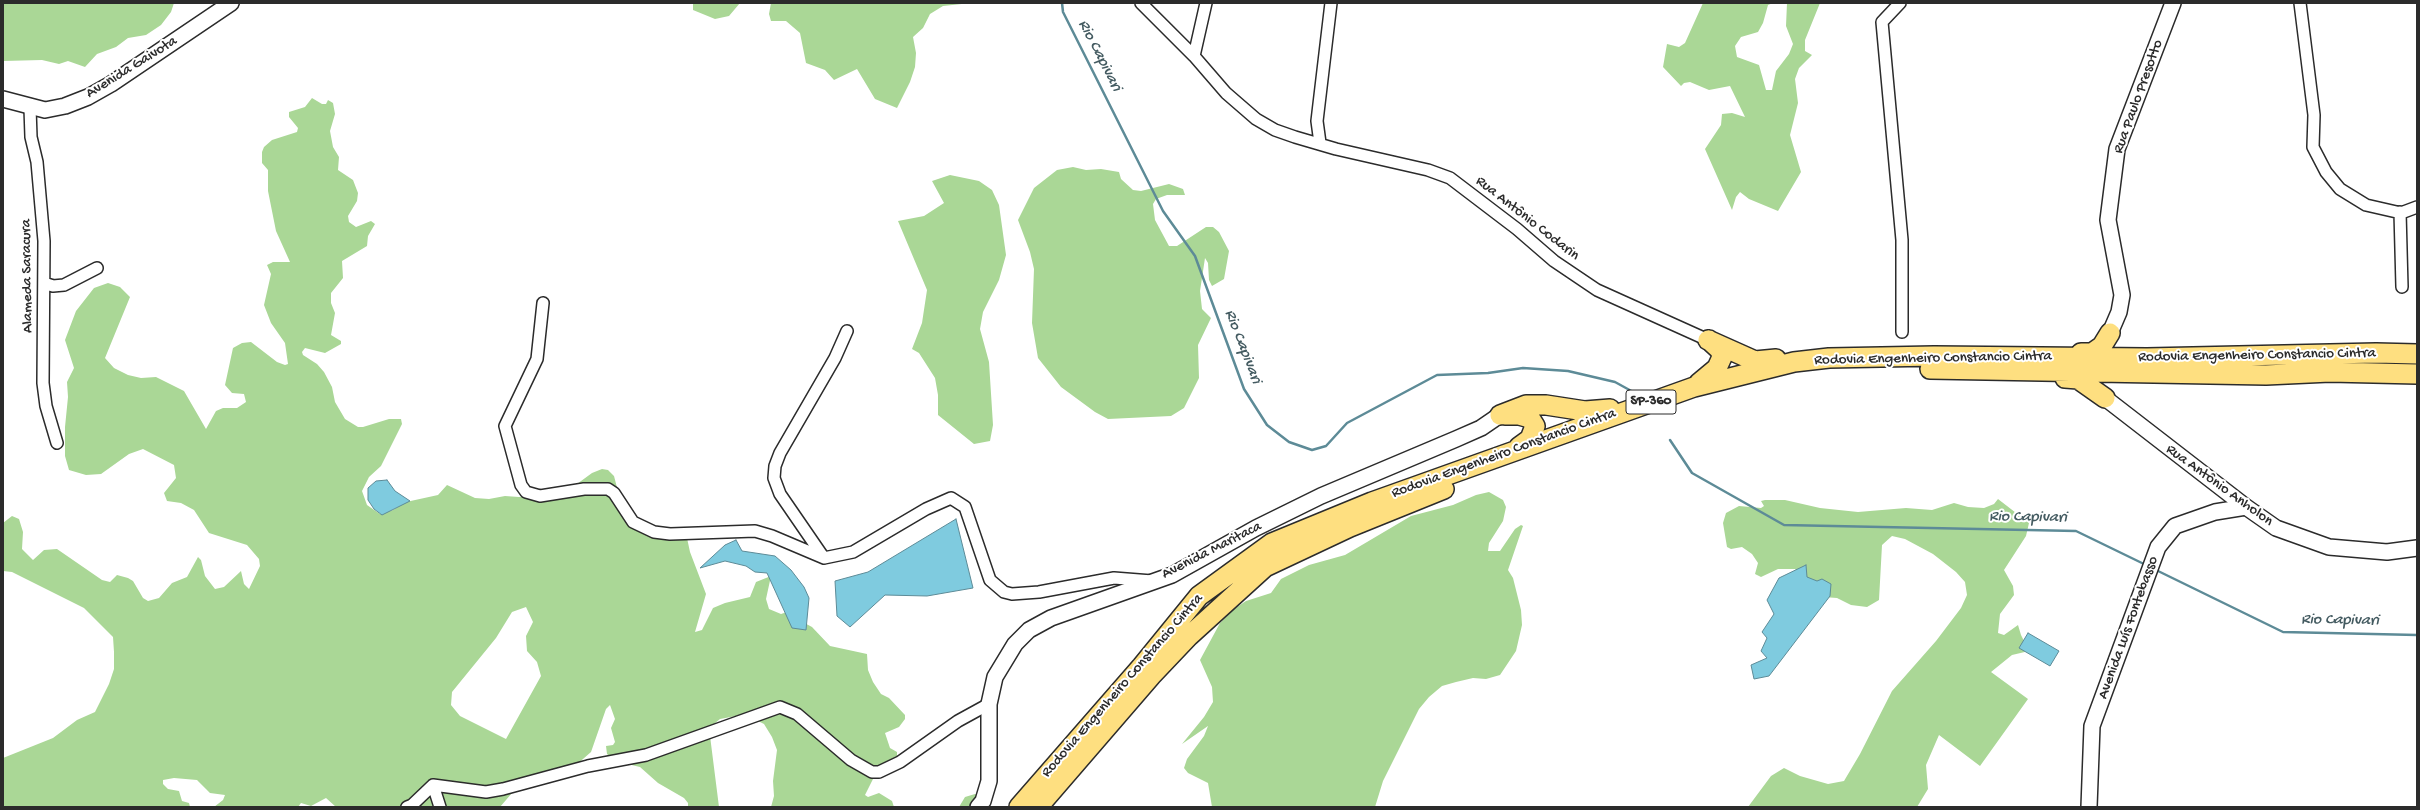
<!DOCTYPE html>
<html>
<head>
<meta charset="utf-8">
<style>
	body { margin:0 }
	#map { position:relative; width:2420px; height:810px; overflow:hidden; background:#fff; font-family:"Gochi Hand",sans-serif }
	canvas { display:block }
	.frame { position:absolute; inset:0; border:4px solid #2b2b2b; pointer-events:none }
</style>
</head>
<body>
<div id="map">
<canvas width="2420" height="810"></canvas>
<div class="frame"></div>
</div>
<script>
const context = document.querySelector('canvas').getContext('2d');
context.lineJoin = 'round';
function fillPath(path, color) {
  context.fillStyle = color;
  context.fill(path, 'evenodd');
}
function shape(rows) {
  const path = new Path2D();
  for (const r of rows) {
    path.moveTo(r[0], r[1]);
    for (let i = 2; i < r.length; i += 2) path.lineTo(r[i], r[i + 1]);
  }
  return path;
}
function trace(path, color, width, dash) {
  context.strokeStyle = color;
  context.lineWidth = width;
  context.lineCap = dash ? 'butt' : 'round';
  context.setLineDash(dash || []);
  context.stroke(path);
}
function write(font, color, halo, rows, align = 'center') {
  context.font = font + ' "Gochi Hand",sans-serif';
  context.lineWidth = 4;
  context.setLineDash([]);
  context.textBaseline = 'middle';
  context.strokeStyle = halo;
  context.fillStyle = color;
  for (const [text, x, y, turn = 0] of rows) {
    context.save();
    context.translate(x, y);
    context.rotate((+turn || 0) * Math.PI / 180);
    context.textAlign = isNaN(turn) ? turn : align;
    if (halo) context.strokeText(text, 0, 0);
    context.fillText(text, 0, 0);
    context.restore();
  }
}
fillPath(shape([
	[3,3,174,3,171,12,161,25,146,35,128,38,116,47,97,54,85,67,68,61,59,64,42,60,3,61],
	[693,3,740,3,729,16,715,19,693,10],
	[771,3,971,3,943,6,930,14,923,28,913,37,916,53,915,67,910,82,897,108,875,99,857,69,834,80,825,70,806,63,800,33,786,21,771,21,769,14],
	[1703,3,1773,3,1768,5,1763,23,1758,32,1741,37,1735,46,1737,57,1759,65,1766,90,1772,90,1776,71,1789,54,1793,44,1786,26,1787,3,1820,3,1805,40,1805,51,1812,55,1799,68,1795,79,1798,103,1790,135,1801,172,1778,211,1749,199,1740,192,1736,197,1732,210,1705,149,1721,125,1722,114,1732,113,1745,117,1730,86,1709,90,1690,82,1684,83,1681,86,1663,67,1667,44,1679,47,1685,43],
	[312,98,322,104,326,104,328,100,333,103,335,114,330,131,333,147,339,157,338,170,353,180,358,193,357,201,348,216,349,222,356,227,371,221,375,224,368,236,367,246,342,261,343,278,331,293,331,303,335,313,331,335,341,341,341,344,325,353,305,348,302,352,303,355,317,364,324,372,332,387,335,402,345,419,358,427,363,427,389,419,401,419,402,424,381,466,369,477,362,491,367,505,380,514,393,510,406,502,438,495,447,485,475,498,489,499,505,496,519,497,566,492,592,473,602,469,608,470,614,476,621,503,644,526,687,538,690,552,706,594,695,632,702,630,713,608,725,603,750,597,756,582,771,576,766,599,769,609,781,614,790,611,797,619,812,627,830,646,867,654,868,670,873,682,881,694,889,698,905,715,905,719,899,727,885,733,890,748,897,752,897,757,876,773,865,795,868,797,879,793,892,801,894,807,771,807,774,796,773,781,777,750,772,737,764,724,750,717,736,716,720,719,709,728,719,807,688,807,688,803,684,798,658,783,640,767,615,761,607,754,606,746,613,745,615,742,611,728,615,719,610,705,606,709,591,752,575,766,557,776,512,793,500,807,336,807,326,798,311,806,301,803,298,807,214,807,223,800,225,795,210,793,197,780,174,778,163,780,163,784,168,789,179,791,182,801,189,803,190,807,3,807,3,758,53,738,77,720,95,712,109,684,114,669,114,652,113,637,84,608,12,572,3,571,3,523,12,516,19,519,23,532,22,549,33,560,44,550,57,549,102,580,110,582,117,575,128,578,133,581,143,598,148,601,159,598,172,583,187,577,198,557,201,560,205,576,215,589,224,587,241,571,244,584,249,589,260,566,259,559,247,545,209,533,194,510,181,503,167,501,164,493,176,478,174,465,143,449,129,454,101,474,86,475,69,470,65,456,65,427,68,397,67,382,74,368,65,340,76,311,94,288,108,283,120,287,130,297,105,358,114,368,128,375,141,378,156,377,184,391,206,429,216,411,223,408,237,408,246,402,244,394,232,393,225,385,233,348,242,343,251,342,277,362,285,365,288,364,285,343,271,323,264,305,271,274,267,265,273,262,290,262,276,231,268,191,268,170,262,163,262,152,264,147,272,140,297,132,298,128,289,117,289,112,305,107],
	[526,607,533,622,526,636,527,651,537,662,541,676,506,739,460,716,451,705,452,692,496,638,512,612],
	[1073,167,1086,170,1101,169,1119,172,1121,179,1133,190,1141,191,1169,184,1183,189,1185,195,1167,195,1156,199,1153,204,1155,220,1169,246,1177,246,1206,227,1213,227,1219,232,1229,251,1224,279,1212,286,1209,280,1208,263,1205,258,1200,291,1202,309,1211,318,1198,345,1199,378,1184,408,1171,416,1108,419,1095,412,1061,387,1038,358,1032,323,1034,269,1030,252,1018,220,1034,188,1057,170],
	[950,175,979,181,992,190,999,205,1006,255,999,280,983,312,980,329,989,362,993,425,990,441,974,444,938,415,938,395,935,378,919,353,912,349,922,323,927,290,898,221,924,216,944,203,932,181],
	[1489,492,1503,500,1506,507,1503,521,1489,543,1488,551,1500,551,1515,529,1521,525,1523,526,1508,570,1513,578,1521,610,1522,625,1516,651,1500,675,1486,679,1473,678,1456,682,1442,686,1429,697,1419,709,1383,781,1375,807,1212,807,1208,783,1188,773,1184,768,1187,759,1204,736,1208,726,1182,744,1204,717,1213,702,1212,687,1200,660,1220,623,1234,609,1246,601,1271,593,1281,579,1309,565,1345,555,1411,516,1453,505,1476,495],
	[1998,499,2029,523,2026,536,2004,570,2013,586,2014,595,2000,614,1998,633,2004,635,2018,625,2021,635,2029,651,2012,655,1991,672,2028,699,1980,766,1939,735,1926,765,1928,789,1917,807,1748,807,1771,776,1784,768,1800,776,1828,784,1844,781,1860,754,1892,691,1936,641,1961,608,1967,595,1965,582,1956,572,1933,554,1905,539,1892,536,1882,545,1879,600,1867,607,1851,605,1837,598,1823,597,1795,569,1778,569,1761,577,1755,574,1758,563,1752,554,1742,547,1731,549,1727,547,1723,523,1726,513,1739,506,1761,508,1764,506,1761,501,1765,500,1785,500,1820,508,1858,512,1906,508,1932,510,1954,503,1968,507,1984,508,1994,504],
	[975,794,983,798,989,807,959,807,965,797]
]), '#aad796');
const water = shape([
	[387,480,395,491,410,501,382,515,374,509,368,500,368,488,376,481,387,480],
	[956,519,973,588,927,596,885,595,850,627,837,616,835,581,868,572,956,519],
	[736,540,742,551,775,556,791,570,804,587,809,598,806,630,792,628,767,573,755,572,746,566,725,561,700,568,725,545,736,540],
	[1806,565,1807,577,1817,581,1822,579,1831,584,1830,596,1769,676,1754,679,1751,665,1767,658,1761,651,1767,638,1762,632,1774,614,1767,600,1779,578,1806,565],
	[2028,633,2059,651,2050,666,2019,648,2028,633]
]);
fillPath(water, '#7fcbdf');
trace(water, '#5d8b97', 1);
trace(shape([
	[1062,3,1063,12,1163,211,1195,256,1244,389,1267,425,1289,442,1312,450,1326,446,1347,423,1437,375,1488,373,1523,368,1568,371,1615,382,1635,393],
	[1670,440,1692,473,1784,525,2076,531,2146,565],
	[2156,570,2283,632,2417,635]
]), '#5d8b97', 2.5);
const street = shape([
	[1141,3,1194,56,1226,93,1256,119,1275,130,1295,137,1336,149,1428,170,1450,178,1517,229,1554,261,1597,290,1708,340],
	[1900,3,1882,22,1902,240,1902,332],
	[2300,3,2314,115,2313,147,2326,172,2340,189,2366,205,2401,213,2417,207],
	[1194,56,1206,3],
	[30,108,31,137,37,162,44,241,43,383,46,406,57,443],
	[1320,143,1317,121,1331,3],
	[2400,212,2402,287],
	[44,283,53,286,64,285,97,268],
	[543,303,537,359,505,426,521,485,526,492,540,496,584,489,608,489,614,493,633,522,654,532,670,534,755,531,772,536,824,558,853,552,926,509,951,498,965,507,990,580,1004,592,1012,594,1039,592,1114,578,1152,581],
	[824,558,780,494,774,478,775,466,780,453,835,358,847,331],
	[433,785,486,792,503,789,588,766,646,755,780,707,797,714,851,760,872,772,879,772,900,762,958,721,989,704],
	[433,785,440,807],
	[407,807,412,805,433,785]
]);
const secondary = shape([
	[3,99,45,110,65,106,88,97,111,84,231,3],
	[2110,333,2119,312,2122,295,2108,220,2117,149,2173,3],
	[2105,398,2246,507,2276,528,2329,547,2387,552,2417,548],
	[978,807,983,801,989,781,989,704,995,677,1015,644,1029,630,1051,618,1172,575,1256,528,1321,496,1456,439,1481,428,1500,415],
	[2089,807,2092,726,2158,547,2175,526,2215,512,2246,507]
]);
const highway = shape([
	[1708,340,1755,361,1776,359],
	[2081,353,2092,353,2102,346,2110,333],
	[1930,369,2266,375,2330,372,2417,374],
	[2065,378,2078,379,2105,398],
	[1699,383,1717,368,1722,357,1720,350,1709,340],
	[1500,415,1526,405,1546,405,1585,411,1610,409],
	[1505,415,1519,415,1530,418,1535,426,1530,439,1519,447],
	[1019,807,1142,666,1199,596,1272,543,1372,502,1694,387,1794,362,1829,358,1934,356,2147,358,2376,353,2417,354],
	[1038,807,1151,676,1189,636,1265,567,1350,527,1444,489]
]);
trace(street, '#2b2b2b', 14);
trace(secondary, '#2b2b2b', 18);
trace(highway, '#2b2b2b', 22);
trace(street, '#fff', 11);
trace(secondary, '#fff', 15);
trace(highway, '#fedf80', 19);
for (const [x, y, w] of [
	[1651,402,50]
]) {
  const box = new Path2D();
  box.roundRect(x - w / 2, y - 12, w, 24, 3);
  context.fillStyle = '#fff';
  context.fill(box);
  trace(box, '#2b2b2b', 1);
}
write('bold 14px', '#2b2b2b', null, [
	["SP-360",1651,402]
]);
write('15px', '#2b2b2b', '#fff', [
	["Avenida Gaivota",132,68,-32],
	["Rua Paulo Presotto",2139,97,-70],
	["Rua Antônio Codarin",1527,219,38],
	["Alameda Saracura",28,276,-91],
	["Rodovia Engenheiro Constancio Cintra",2257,356,-1],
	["Rodovia Engenheiro Constancio Cintra",1933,359,-1],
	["Rodovia Engenheiro Constancio Cintra",1504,454,-20],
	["Rua Antônio Anholon",2219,486,36],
	["Avenida Maritaca",1212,551,-27],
	["Avenida Luís Fontebasso",2129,628,-70],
	["Rodovia Engenheiro Constancio Cintra",1123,686,-49]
]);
write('italic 16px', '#445b61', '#fff', [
	["Rio Capivari",1099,56,63],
	["Rio Capivari",1242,347,69],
	["Rio Capivari",2028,518,1],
	["Rio Capivari",2340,621,1]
]);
</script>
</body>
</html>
